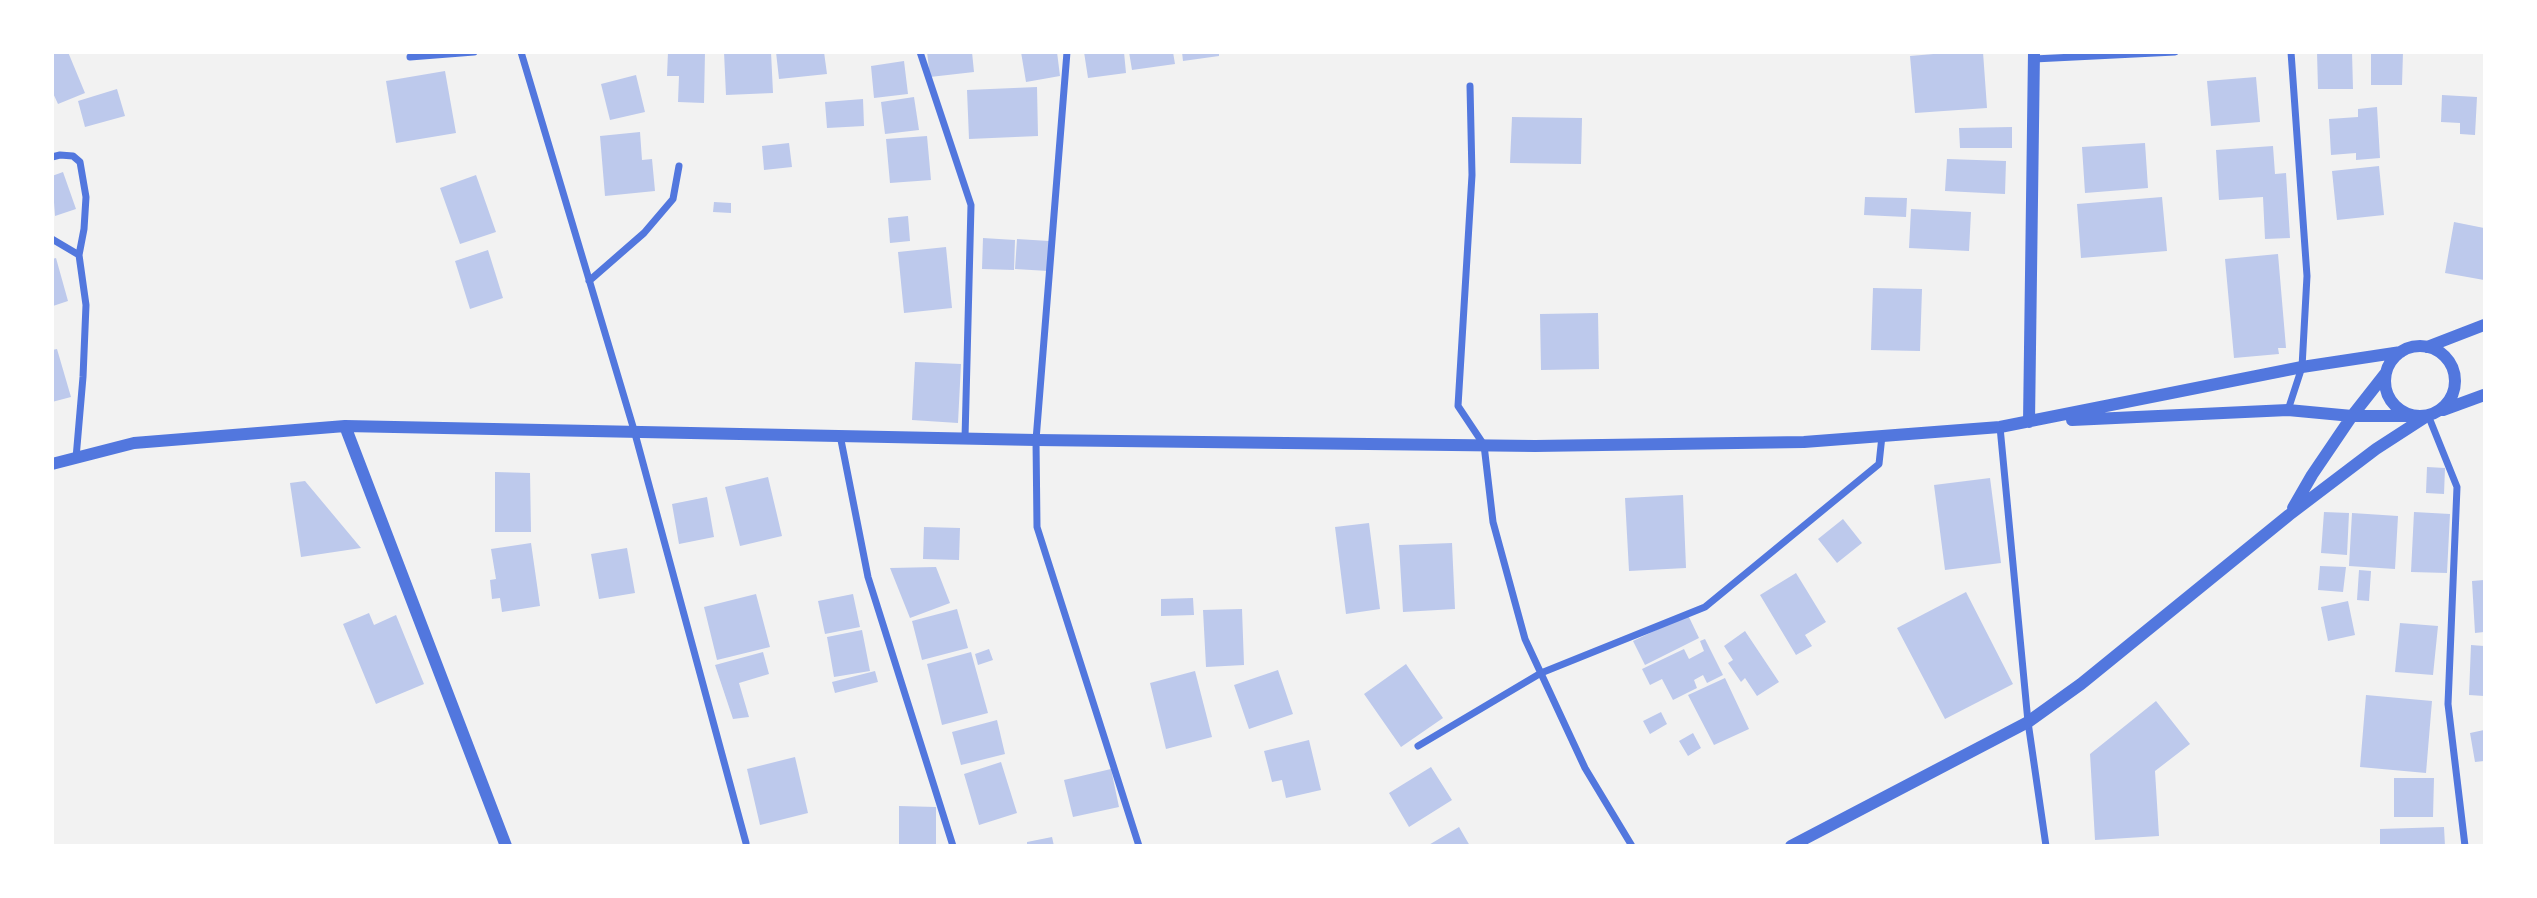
<!DOCTYPE html>
<html>
<head>
<meta charset="utf-8">
<style>
	body { margin:0 }
	#map { position:relative; width:2537px; height:898px; overflow:hidden; background:#f2f2f2; font-family:Lato,sans-serif }
	canvas { display:block }
	.frame { position:absolute; inset:0; border:54px solid #fff; pointer-events:none }
</style>
</head>
<body>
<div id="map">
<canvas width="2537" height="898"></canvas>
<div class="frame"></div>
</div>
<script>
const context = document.querySelector('canvas').getContext('2d');
context.lineJoin = 'round';
function fillPath(path, color) {
  context.fillStyle = color;
  context.fill(path, 'evenodd');
}
function shape(rows) {
  const path = new Path2D();
  for (const r of rows) {
    if (r.length === 3) {
      path.moveTo(r[0] + r[2], r[1]);
      path.arc(r[0], r[1], r[2], 0, 2 * Math.PI);
      continue;
    }
    path.moveTo(r[0], r[1]);
    for (let i = 2; i < r.length; i += 2) path.lineTo(r[i], r[i + 1]);
  }
  return path;
}
function trace(path, color, width, dash) {
  context.strokeStyle = color;
  context.lineWidth = width;
  context.lineCap = dash ? 'butt' : 'round';
  context.setLineDash(dash || []);
  context.stroke(path);
}
fillPath(shape([
	[52,52,68,52,85,93,58,104,52,91],
	[668,52,705,52,704,103,678,102,679,76,667,76],
	[724,52,771,52,773,93,726,95],
	[776,52,824,52,827,74,779,79],
	[927,52,972,52,974,72,930,77],
	[1021,52,1057,52,1060,76,1026,82],
	[1084,52,1124,52,1126,73,1088,78],
	[1129,52,1173,52,1175,64,1132,70],
	[1182,52,1219,52,1219,56,1183,61],
	[1957,52,1983,52,1987,108,1915,113,1910,56],
	[2317,52,2352,52,2353,89,2318,89],
	[2371,52,2403,52,2402,85,2371,85],
	[904,61,908,94,874,98,871,66],
	[445,71,456,133,396,143,386,81],
	[636,75,645,112,610,120,601,84],
	[2256,77,2260,122,2211,126,2207,81],
	[1037,87,1038,136,969,139,967,90],
	[117,89,125,116,85,127,78,101],
	[2442,95,2477,97,2475,135,2460,134,2460,123,2441,122],
	[914,97,919,130,885,134,881,102],
	[863,99,864,126,827,128,825,102],
	[2377,107,2380,158,2356,160,2356,153,2331,155,2329,119,2358,117,2358,109],
	[1512,117,1582,118,1581,164,1510,163],
	[2012,127,2012,148,1960,148,1959,128],
	[640,132,642,160,652,159,655,191,605,196,600,136],
	[927,136,931,180,890,183,886,139],
	[789,143,792,167,764,170,762,146],
	[2145,143,2148,188,2085,193,2082,147],
	[2273,146,2275,174,2286,173,2290,238,2265,239,2263,197,2219,200,2216,150],
	[1947,159,2006,161,2005,194,1945,191],
	[2379,166,2384,215,2337,220,2332,171],
	[63,172,76,209,55,216,52,176],
	[476,175,496,232,460,244,440,188],
	[1865,197,1907,198,1906,217,1864,215],
	[2162,197,2167,251,2081,258,2077,204],
	[714,202,731,203,731,213,713,212],
	[1911,209,1971,212,1969,251,1909,248],
	[908,216,910,241,890,243,888,218],
	[2454,222,2484,228,2484,280,2445,273],
	[983,238,1015,240,1014,270,982,269],
	[1017,239,1049,241,1048,271,1015,269],
	[946,247,952,308,904,313,898,252],
	[488,250,503,298,470,309,455,261],
	[2278,254,2286,348,2278,348,2279,354,2234,358,2225,259],
	[56,258,68,301,53,306,52,259],
	[1873,288,1922,289,1920,351,1871,350],
	[1598,313,1599,369,1541,370,1540,314],
	[57,349,71,397,52,402,52,350],
	[915,362,961,364,958,423,912,420],
	[2427,467,2445,468,2444,494,2426,493],
	[495,472,530,473,531,532,495,532],
	[768,477,782,536,740,546,725,487],
	[1990,478,2001,563,1945,570,1934,485],
	[305,481,361,548,301,557,290,483],
	[1683,495,1686,568,1629,571,1625,498],
	[707,497,714,537,679,544,672,504],
	[2324,512,2349,513,2347,555,2321,553],
	[2414,512,2450,514,2447,573,2411,572],
	[2352,513,2398,516,2395,569,2349,566],
	[1843,519,1862,543,1837,563,1818,539],
	[1369,523,1380,609,1346,614,1335,527],
	[924,527,960,528,959,560,923,559],
	[531,543,540,606,502,612,500,598,492,599,490,580,496,579,491,549],
	[1452,543,1455,609,1403,612,1399,545],
	[627,548,635,593,599,599,591,554],
	[2320,566,2346,567,2343,592,2318,590],
	[936,567,950,603,910,618,890,568],
	[2359,570,2371,571,2369,601,2357,600],
	[1796,573,1826,622,1805,635,1812,646,1796,655,1760,595],
	[2484,580,2484,632,2475,633,2472,581],
	[1966,592,2013,684,1945,719,1897,628],
	[756,594,770,647,717,660,704,607],
	[853,594,860,627,825,634,818,601],
	[1193,598,1194,615,1161,616,1161,599],
	[2348,601,2355,635,2328,641,2321,607],
	[957,609,968,648,922,660,912,621],
	[1242,609,1244,665,1206,667,1203,610],
	[369,613,374,625,396,615,424,684,376,704,343,624],
	[1688,615,1699,638,1645,665,1633,641],
	[2400,623,2438,626,2433,675,2395,672],
	[862,630,870,671,834,677,827,637],
	[1745,631,1779,682,1757,696,1745,678,1741,682,1728,663,1733,660,1724,646],
	[1705,639,1723,675,1707,683,1703,675,1694,680,1697,688,1673,700,1662,679,1650,685,1642,669,1684,649,1689,659,1704,651,1700,641],
	[2471,645,2484,646,2484,696,2469,695],
	[989,649,993,660,978,665,975,654],
	[763,652,769,674,739,683,749,717,733,719,715,665],
	[971,652,988,713,942,725,927,664],
	[1406,664,1443,718,1401,747,1364,694],
	[1278,670,1293,714,1249,729,1234,685],
	[875,671,878,682,835,693,832,682],
	[1195,671,1212,737,1166,749,1150,683],
	[1725,678,1749,729,1714,745,1688,695],
	[2366,695,2432,701,2426,773,2360,767],
	[2156,701,2190,744,2155,771,2159,836,2095,840,2090,754],
	[1661,712,1667,724,1650,734,1643,721],
	[997,720,1005,754,961,765,952,732],
	[2484,730,2484,761,2475,762,2470,733],
	[1693,733,1701,748,1688,756,1679,741],
	[1309,740,1321,790,1286,798,1282,780,1272,782,1264,751],
	[795,757,808,813,760,825,747,769],
	[1001,762,1017,813,979,825,964,774],
	[1431,767,1452,800,1409,827,1389,793],
	[1111,769,1119,807,1073,817,1064,780],
	[2394,778,2434,778,2433,817,2394,817],
	[899,806,936,807,936,846,899,846],
	[1459,827,1470,846,1427,846],
	[2444,827,2445,846,2380,846,2380,829],
	[1052,837,1054,846,1027,846,1027,842]
]), '#bdc9ec');
trace(shape([
	[521,52,634,430,746,843],
	[920,52,971,205,965,438],
	[1067,52,1036,440,1037,527,1139,846],
	[410,57,474,52],
	[2034,59,2175,52],
	[1470,86,1472,175,1458,406,1484,445,1493,522,1525,639,1585,768,1632,846],
	[52,157,60,155,73,156,80,162,86,197,84,229,79,255,86,305,83,377,76,458],
	[52,239,79,255],
	[589,281,644,233,673,199,679,166],
	[2288,410,2302,367,2307,276,2291,52],
	[2428,415,2457,487,2448,704,2465,846],
	[2000,427,2028,722,2046,846],
	[840,435,868,577,953,846],
	[1418,746,1541,673,1705,607,1879,464,1882,436]
]), '#5277de', 7);
trace(shape([
	[2420,381,35],
	[2427,347,2484,325],
	[2443,410,2484,395],
	[2072,420,2288,410,2352,416,2413,416],
	[2029,422,2034,52],
	[345,426,506,846],
	[52,464,134,443,345,426,1036,440,1535,446,1804,442,2000,427,2302,367,2401,352],
	[2293,508,2312,475,2352,416,2385,374],
	[1791,846,2028,722,2081,684,2289,515,2376,449,2427,416]
]), '#5277de', 12);
</script>
</body>
</html>
